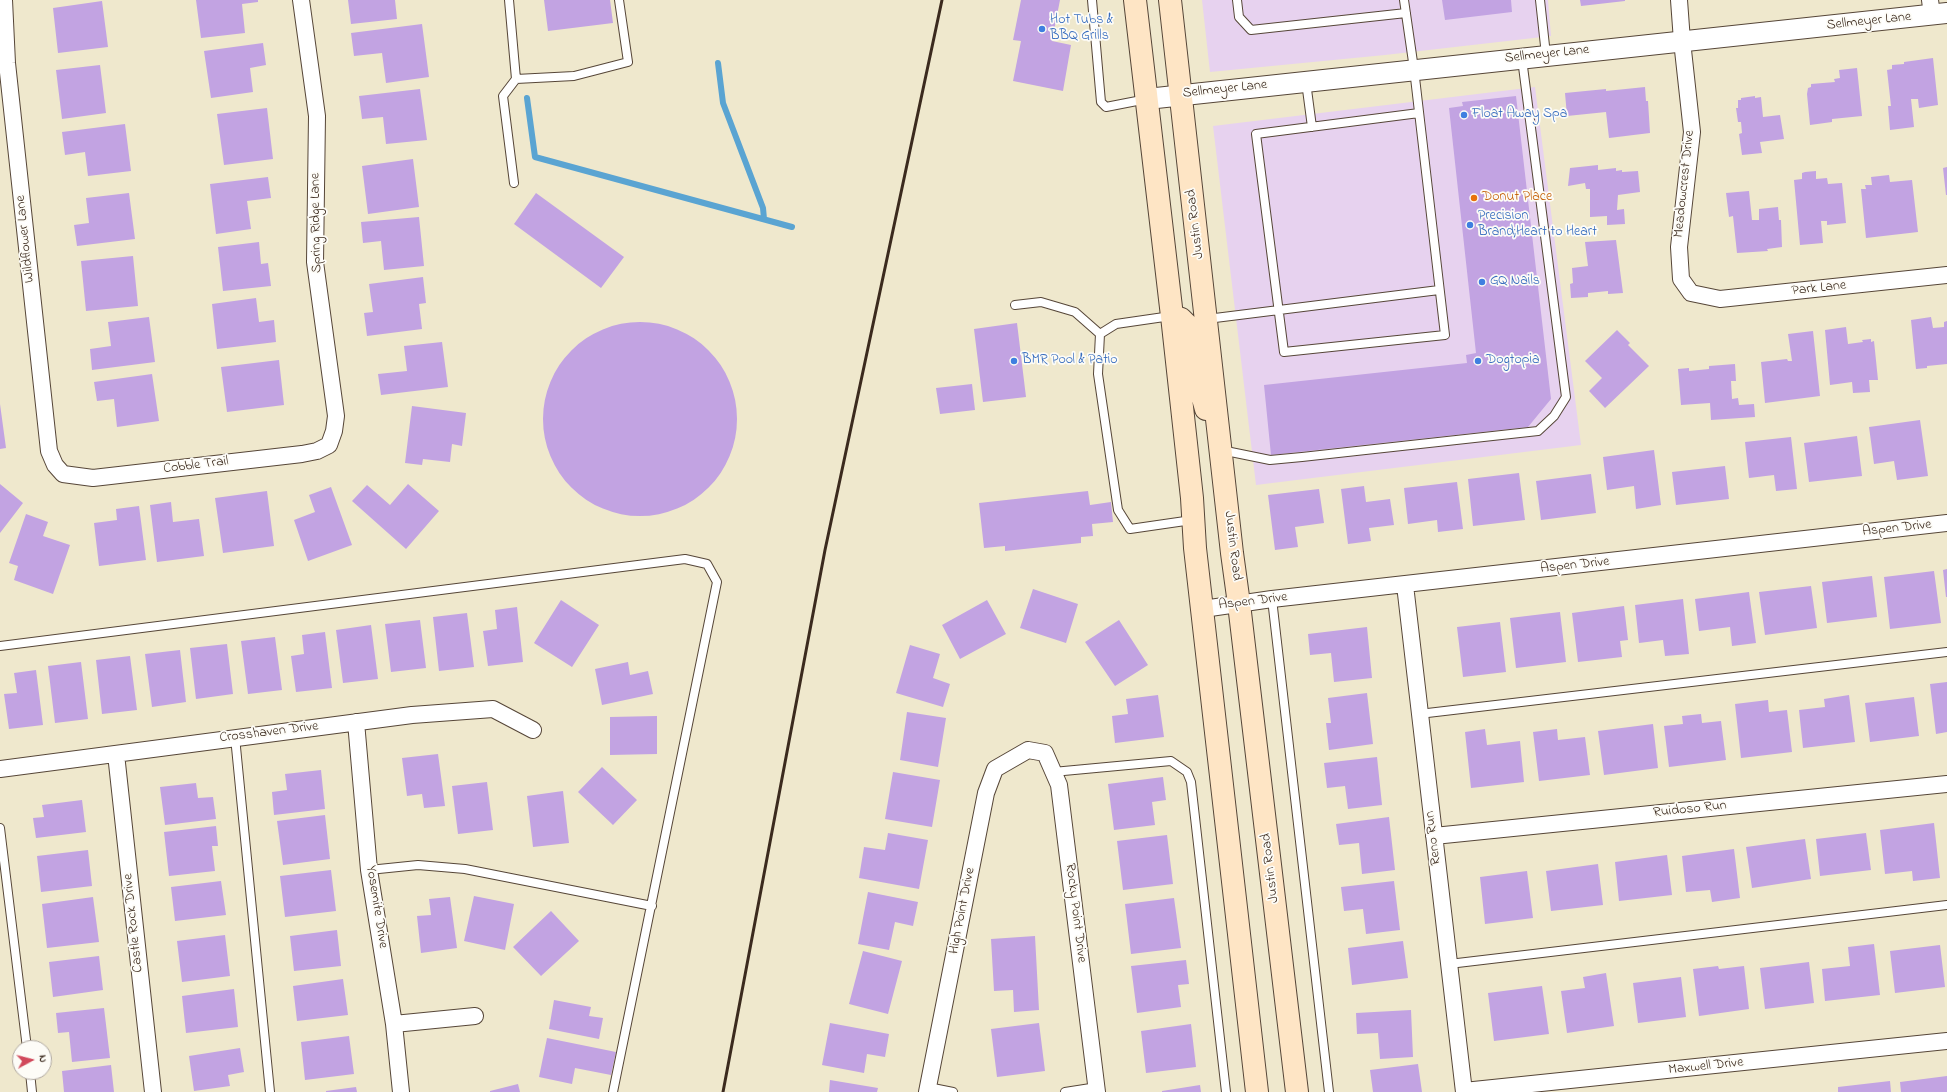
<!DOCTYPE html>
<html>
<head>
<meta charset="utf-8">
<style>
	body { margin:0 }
	#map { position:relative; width:1947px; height:1092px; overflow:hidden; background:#efe8cd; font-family:"Indie Flower",sans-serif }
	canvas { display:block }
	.north { position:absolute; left:12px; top:1040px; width:40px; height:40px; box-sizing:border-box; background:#fdfcf7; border:1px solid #afa8a0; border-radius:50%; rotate:83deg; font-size:11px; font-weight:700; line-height:16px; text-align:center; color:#3b2a1e }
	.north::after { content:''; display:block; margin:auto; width:14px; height:18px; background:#d1495b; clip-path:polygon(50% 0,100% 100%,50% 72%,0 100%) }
</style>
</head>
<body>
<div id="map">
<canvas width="1947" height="1092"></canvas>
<div class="north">N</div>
</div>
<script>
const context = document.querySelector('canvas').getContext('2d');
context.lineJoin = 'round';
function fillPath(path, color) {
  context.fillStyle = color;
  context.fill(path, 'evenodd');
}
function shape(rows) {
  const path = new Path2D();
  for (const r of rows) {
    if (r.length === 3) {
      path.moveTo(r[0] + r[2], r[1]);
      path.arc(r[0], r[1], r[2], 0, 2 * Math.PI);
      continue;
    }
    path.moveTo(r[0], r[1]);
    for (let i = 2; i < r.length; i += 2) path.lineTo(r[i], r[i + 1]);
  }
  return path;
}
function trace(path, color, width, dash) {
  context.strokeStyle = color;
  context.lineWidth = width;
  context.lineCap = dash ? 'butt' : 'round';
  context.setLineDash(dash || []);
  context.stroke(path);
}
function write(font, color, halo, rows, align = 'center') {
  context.font = font + ' "Indie Flower",sans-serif';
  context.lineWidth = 3.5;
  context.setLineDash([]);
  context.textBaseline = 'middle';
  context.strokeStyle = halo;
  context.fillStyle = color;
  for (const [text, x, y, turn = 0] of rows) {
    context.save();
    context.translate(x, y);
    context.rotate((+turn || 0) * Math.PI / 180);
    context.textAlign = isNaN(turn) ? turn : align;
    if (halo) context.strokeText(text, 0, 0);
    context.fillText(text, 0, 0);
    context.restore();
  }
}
fillPath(shape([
	[1202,0,1548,0,1551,36,1385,55,1210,72],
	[1535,87,1581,445,1256,485,1213,126]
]), '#e7d2ef');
trace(shape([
	[718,63,723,103,763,208,764,219],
	[527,98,535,157,792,227]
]), '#5aa4d2', 6);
fillPath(shape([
	[196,0,258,0,258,2,242,4,245,33,201,38],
	[348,0,395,0,397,19,351,24],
	[544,0,610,0,613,23,548,31],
	[1021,0,1060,0,1052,41,1071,45,1063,91,1013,81,1021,41,1013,40],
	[1442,0,1511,0,1512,12,1445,20],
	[1580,0,1625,0,1625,1,1581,6],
	[102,1,108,47,58,53,53,8],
	[422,24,429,77,386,83,382,53,354,56,351,33],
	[263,43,266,65,250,68,253,92,211,98,204,51],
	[1933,58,1938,105,1919,108,1918,99,1911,99,1914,127,1890,130,1888,106,1891,106,1887,70,1892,69,1892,65,1904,64,1904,62],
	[100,65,106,113,62,119,56,70],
	[1857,68,1862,116,1832,119,1832,122,1810,125,1807,94,1808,88,1811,87,1811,84,1835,82,1834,79,1840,78,1839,70],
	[1645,87,1646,101,1648,101,1650,133,1609,138,1606,112,1567,116,1565,93,1606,89,1606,91],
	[420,89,427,140,386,144,383,117,362,119,359,96],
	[1516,96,1551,399,1528,427,1271,455,1264,385,1467,363,1466,355,1476,353,1449,108,1463,106,1462,102],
	[1755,96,1755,98,1761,97,1763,117,1780,115,1784,139,1760,142,1762,153,1742,155,1739,134,1742,133,1741,122,1738,122,1736,108,1738,108,1738,100,1741,100,1741,98],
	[267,108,273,159,224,165,217,114],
	[125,124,131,171,88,176,85,152,65,155,62,132],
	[413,159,419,207,368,214,362,166],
	[1598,165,1598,170,1616,168,1616,171,1622,170,1622,172,1638,171,1640,192,1618,195,1617,210,1624,209,1625,224,1607,225,1607,216,1590,217,1590,189,1586,189,1585,183,1568,186,1570,168],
	[1947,167,1947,195,1946,195,1943,168],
	[1816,171,1816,179,1827,178,1828,184,1842,183,1846,223,1827,225,1827,221,1821,221,1823,243,1800,245,1794,180,1802,179,1802,173,1805,172],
	[1889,175,1890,182,1912,180,1918,232,1866,238,1861,189,1866,189,1865,185,1872,185,1871,177],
	[268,177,271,198,247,201,251,229,216,234,210,184],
	[1749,191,1752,220,1759,220,1759,209,1778,207,1779,220,1781,220,1782,247,1767,249,1768,251,1737,253,1733,216,1729,217,1726,193],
	[129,193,135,239,77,246,74,225,89,223,86,198],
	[536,193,624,257,601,288,514,224],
	[419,217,424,266,384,270,381,241,363,243,361,222],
	[1616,240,1623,293,1608,294,1608,291,1588,293,1588,297,1571,298,1570,284,1573,283,1572,268,1588,266,1585,242],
	[259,242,261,264,268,263,271,286,223,291,218,247],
	[133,256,138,306,86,311,81,261],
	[423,277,426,303,419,304,422,329,367,336,364,313,373,312,369,284],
	[256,298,259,322,274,320,276,342,217,349,212,304],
	[149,317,155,362,92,370,90,349,111,346,108,322],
	[1931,317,1933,328,1944,327,1944,322,1947,321,1947,364,1927,366,1927,368,1916,369,1911,320],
	[640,419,97],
	[1017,323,1026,397,983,402,974,329],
	[1846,327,1848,344,1863,342,1862,340,1871,339,1871,342,1874,341,1878,380,1869,380,1870,392,1853,393,1852,382,1830,385,1825,330],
	[1617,330,1630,343,1628,345,1649,366,1605,408,1589,391,1602,378,1585,361],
	[1813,331,1820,396,1765,403,1761,362,1787,359,1788,361,1792,361,1788,334],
	[442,342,448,387,381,395,378,374,407,371,404,346],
	[279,360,284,405,227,412,221,367],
	[1735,364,1736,381,1731,381,1732,399,1738,398,1739,405,1754,404,1755,417,1711,420,1710,403,1681,405,1678,369,1689,368,1689,371,1709,369,1709,366],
	[152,374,159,421,117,427,114,399,97,401,94,382],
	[972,384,975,410,940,414,936,388],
	[0,404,6,448,0,449],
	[412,406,466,413,462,446,452,444,450,462,423,459,422,465,405,463],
	[1920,420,1928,476,1897,480,1894,461,1874,464,1869,427],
	[1857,436,1862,476,1809,482,1804,443],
	[1791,437,1797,489,1776,491,1774,475,1749,478,1745,442],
	[1654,450,1661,505,1636,509,1634,486,1607,490,1603,457],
	[1725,466,1729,499,1676,505,1672,472],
	[1519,473,1525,520,1473,526,1468,479],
	[1591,474,1596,513,1541,520,1536,481],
	[1457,482,1463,529,1438,532,1437,520,1408,524,1404,488],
	[0,484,23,503,0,533],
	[408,484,439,511,406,549,352,501,367,485,390,505],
	[1364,486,1366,502,1390,499,1394,525,1369,528,1371,541,1348,544,1341,489],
	[331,487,352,545,308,561,294,520,315,512,309,495],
	[1319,489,1324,523,1295,527,1298,547,1275,550,1268,495],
	[267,491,274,546,223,553,215,498],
	[1088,491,1090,505,1111,502,1113,522,1092,524,1093,536,1081,537,1081,543,1005,551,1005,546,984,548,979,503],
	[171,502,173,522,199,519,204,556,157,562,150,505],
	[139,506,146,560,99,566,94,523,117,520,116,509],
	[26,514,48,522,43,536,70,545,53,594,14,580,18,566,9,563],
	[1947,569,1947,597,1946,597,1943,570],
	[1934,571,1941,623,1890,629,1884,577],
	[1872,576,1877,617,1827,623,1822,582],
	[1811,586,1817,628,1765,635,1759,592],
	[1033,589,1078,604,1066,643,1020,628],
	[1749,592,1756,643,1732,646,1730,627,1699,631,1695,599],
	[1683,599,1689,654,1665,656,1663,640,1639,643,1635,605],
	[561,600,599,625,572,667,534,643],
	[987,600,1006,634,960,659,942,625],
	[1624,606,1628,640,1620,641,1622,657,1578,662,1572,613],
	[517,607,523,662,488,666,483,631,497,629,495,610],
	[1560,612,1566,662,1516,668,1510,618],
	[467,613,474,667,439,671,433,617],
	[420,620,426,668,391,672,385,624],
	[1119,620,1148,665,1115,686,1085,642],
	[1500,622,1506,672,1463,677,1457,627],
	[371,625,378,679,343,683,336,630],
	[1367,627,1372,678,1334,682,1331,653,1310,655,1308,634],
	[325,632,332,688,296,692,291,656,304,654,302,635],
	[275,637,282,690,248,694,241,641],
	[227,644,233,694,196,699,190,648],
	[910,645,940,654,933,678,950,684,943,707,896,693],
	[180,650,186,702,152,707,145,654],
	[130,656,137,710,102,714,96,660],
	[81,662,88,719,55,723,48,666],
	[628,662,630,675,648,671,653,694,602,705,595,669],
	[36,670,43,725,9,729,4,694,17,693,14,673],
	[1947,682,1947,732,1936,734,1930,684],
	[1367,693,1373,744,1329,750,1326,723,1331,723,1328,698],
	[1158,695,1164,737,1115,743,1112,716,1128,714,1126,699],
	[1849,695,1855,742,1803,748,1799,710,1825,707,1824,699],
	[1914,697,1919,736,1870,742,1865,703],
	[1768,700,1769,712,1787,710,1792,752,1741,758,1735,704],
	[907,712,946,718,938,767,900,760],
	[1701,714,1702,723,1721,721,1726,760,1669,767,1664,726,1683,724,1682,716],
	[657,716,657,754,610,755,610,717],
	[1653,724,1658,768,1604,775,1598,731],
	[1485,729,1487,745,1520,741,1524,782,1471,788,1465,732],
	[1557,729,1558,740,1585,737,1590,775,1539,781,1533,732],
	[438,754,445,806,424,808,422,794,407,796,402,758],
	[1377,757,1382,805,1348,809,1345,786,1327,788,1324,763],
	[602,767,637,800,613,825,578,792],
	[321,770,325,809,274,815,272,792,287,790,285,774],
	[893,772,940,780,932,827,885,819],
	[1163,777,1166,800,1152,802,1155,825,1114,830,1108,784],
	[487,782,493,830,458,834,452,786],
	[196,783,198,798,213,797,216,819,165,825,160,787],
	[563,791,569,843,533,847,527,796],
	[82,800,86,832,36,838,33,818,44,817,42,805],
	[325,815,330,859,283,865,277,821],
	[1389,817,1395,870,1362,874,1359,843,1339,845,1336,824],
	[1934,823,1940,878,1913,881,1912,871,1885,874,1880,830],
	[216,826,218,846,212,846,215,871,169,876,164,832],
	[888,833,928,840,919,889,859,878,864,847,885,850],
	[1866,833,1871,870,1820,876,1816,839],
	[1167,835,1173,884,1123,890,1117,841],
	[1805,839,1811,879,1752,888,1746,847],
	[1734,849,1740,898,1712,902,1710,890,1686,892,1682,856],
	[88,850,92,886,41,892,37,856],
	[1667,855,1672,895,1619,901,1615,862],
	[1598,864,1603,905,1551,911,1546,871],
	[331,870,336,911,285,917,280,876],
	[1527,871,1533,918,1485,924,1480,877],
	[221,881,226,915,175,921,171,887],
	[1394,881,1400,930,1366,934,1363,909,1344,911,1341,887],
	[868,892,918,902,913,926,895,922,889,950,858,944],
	[474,896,514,904,505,950,464,941],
	[93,897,99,942,47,948,42,904],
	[450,897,457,948,421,953,417,916,431,915,429,899],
	[1174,898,1181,948,1131,954,1125,904],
	[551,911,579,941,541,976,513,947],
	[337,930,341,966,294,971,290,936],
	[225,935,230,976,182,982,177,941],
	[1035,936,1039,1010,1014,1012,1013,990,994,991,991,939],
	[1403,941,1408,978,1352,985,1348,948],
	[1874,944,1880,995,1825,1001,1822,969,1850,966,1848,947],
	[1940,945,1945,987,1895,993,1890,951],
	[863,951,902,961,888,1014,849,1004],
	[99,956,103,990,53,997,49,962],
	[1186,960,1189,984,1178,985,1181,1007,1137,1013,1131,966],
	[1809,962,1814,1003,1765,1009,1760,968],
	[1718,966,1719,969,1744,966,1749,1009,1699,1016,1693,969],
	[1606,973,1614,1026,1567,1033,1561,991,1585,988,1583,977],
	[1681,977,1686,1017,1638,1023,1633,983],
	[343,979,348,1015,297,1021,293,986],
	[1542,986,1549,1034,1494,1041,1488,993],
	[234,989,238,1027,186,1033,182,996],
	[554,1000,591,1007,589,1016,603,1018,599,1039,549,1029],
	[104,1008,110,1058,72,1062,69,1032,58,1033,56,1013],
	[1411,1010,1413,1057,1380,1059,1378,1033,1357,1034,1356,1013],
	[830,1023,889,1034,885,1057,867,1054,864,1073,822,1065],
	[1039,1023,1045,1071,997,1077,991,1029],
	[1191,1024,1196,1067,1146,1073,1141,1031],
	[349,1036,354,1074,305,1080,301,1042],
	[547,1038,616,1052,611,1075,575,1068,572,1084,539,1077],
	[240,1048,244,1072,228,1075,230,1086,194,1091,189,1056],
	[1418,1064,1422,1092,1373,1092,1370,1070],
	[111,1065,114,1092,64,1092,62,1071],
	[1947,1076,1947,1092,1901,1092,1900,1082],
	[830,1080,878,1088,877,1092,829,1092],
	[1890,1081,1891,1092,1838,1092,1838,1087],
	[518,1084,520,1092,490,1092,490,1091],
	[1200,1085,1201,1092,1162,1092,1162,1091],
	[356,1087,357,1092,326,1092,326,1091]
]), '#c2a3e2');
const service = shape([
	[509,0,516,79,574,76,628,62,619,0],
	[1092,0,1101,102,1106,107,1147,99],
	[1237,0,1239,17,1251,30,1406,13],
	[1404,0,1414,69,1445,335,1284,352,1256,134,1419,113],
	[1540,0,1546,55],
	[1306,82,1312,127],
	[514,183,503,96,516,79],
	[1015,305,1041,302,1075,312,1100,334],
	[1171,316,1116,324,1100,334,1098,374,1118,510,1130,529,1192,520],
	[1207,319,1439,290],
	[1221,450,1270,460,1302,457,1538,431,1554,416,1566,397,1522,59],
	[1272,599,1329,1092],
	[0,646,685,559,707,564,717,582,613,1092],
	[1419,714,1947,652],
	[235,737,270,1092],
	[1053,772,1171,761,1187,772,1191,782,1226,1092],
	[0,828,27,1048],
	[369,870,418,865,465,869,652,906],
	[1449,964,1947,905],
	[30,1072,32,1092],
	[928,1087,953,1092],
	[1065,1092,1097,1087]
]);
const minor = shape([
	[4,0,7,63,49,451,55,465,63,474,93,478,302,454,317,451,329,445,334,431,336,416,315,262,317,116,301,0],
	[1679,0,1682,41,1692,132,1679,247,1681,279,1691,293,1720,299,1947,275],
	[1930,0,1932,15],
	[1405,585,1464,1092],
	[1203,609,1272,599,1947,523],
	[356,722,369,870,394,1024,401,1092],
	[116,754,153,1092],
	[0,769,412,715,493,709,533,730],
	[1434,836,1947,784],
	[394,1024,475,1016],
	[1464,1091,1947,1041],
	[927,1092,986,793,995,769,1028,750,1045,753,1059,785,1097,1092]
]);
const tertiary = shape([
	[1147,99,1947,13]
]);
const secondary = shape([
	[1135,0,1172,316,1192,498,1195,548,1257,1092],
	[1170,0,1232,553,1239,604,1297,1092],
	[1172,316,1181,319,1189,327,1192,359,1206,409]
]);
trace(service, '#564638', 10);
trace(minor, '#564638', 18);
trace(tertiary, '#564638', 22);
trace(secondary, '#564638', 24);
trace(service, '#fff', 8);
trace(minor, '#fff', 16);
trace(tertiary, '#fff', 20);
trace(secondary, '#fee5c5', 22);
trace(shape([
	[723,1092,825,550,942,0]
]), '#3b2a1e', 3);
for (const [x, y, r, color] of [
	[1042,29,4,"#3f7fe0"],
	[1464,115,4,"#3f7fe0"],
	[1474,198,4,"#e8710a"],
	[1470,225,4,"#3f7fe0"],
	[1482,282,4,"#3f7fe0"],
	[1014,361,4,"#3f7fe0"],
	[1478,361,4,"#3f7fe0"]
]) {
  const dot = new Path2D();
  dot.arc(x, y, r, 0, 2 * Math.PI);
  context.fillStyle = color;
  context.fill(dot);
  trace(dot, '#fdfcf7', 1.5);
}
write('14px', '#366cbe', '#fdfcf7', [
	["Hot Tubs &",1050,21],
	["BBQ Grills",1050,37],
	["Float Away Spa",1472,115],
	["Precision",1478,217],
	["Brand;Heart to Heart",1478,233],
	["GQ Nails",1490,282],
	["BMR Pool & Patio",1022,361],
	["Dogtopia",1486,361]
], 'left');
write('14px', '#3b2a1e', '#fdfcf7', [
	["Sellmeyer Lane",1869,22,-6],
	["Sellmeyer Lane",1547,55,-6],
	["Sellmeyer Lane",1225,90,-6],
	["Meadowcrest Drive",1685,184,-84],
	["Spring Ridge Lane",317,223,-91],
	["Justin Road",1196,224,-97],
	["Wildflower Lane",26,239,-96],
	["Park Lane",1819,289,-6],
	["Cobble Trail",196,466,-7],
	["Aspen Drive",1897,529,-6],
	["Justin Road",1232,546,83],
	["Aspen Drive",1575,566,-6],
	["Aspen Drive",1253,602,-7],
	["Crosshaven Drive",269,733,-7],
	["Ruidoso Run",1690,810,-6],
	["Reno Run",1434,838,-97],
	["Justin Road",1271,868,-97],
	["Yosemite Drive",376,907,81],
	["High Point Drive",963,911,-79],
	["Rocky Point Drive",1075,913,83],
	["Castle Rock Drive",134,923,-96],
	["Maxwell Drive",1706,1067,-6]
]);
write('14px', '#c56008', '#fdfcf7', [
	["Donut Place",1482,198]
], 'left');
</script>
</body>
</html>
